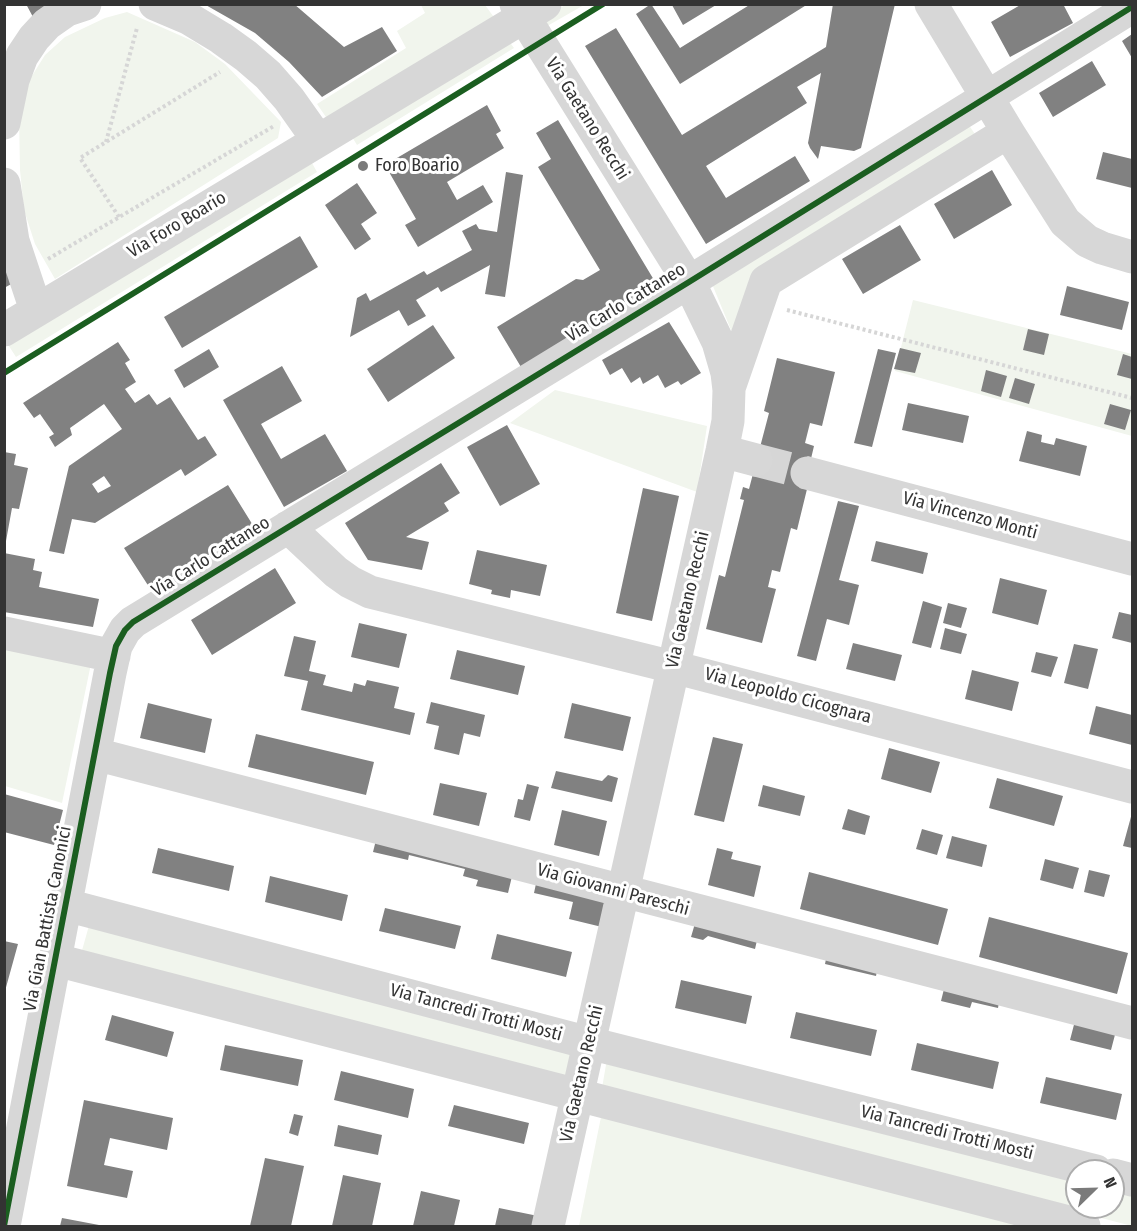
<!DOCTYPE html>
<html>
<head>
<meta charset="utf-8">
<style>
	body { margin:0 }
	#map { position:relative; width:1137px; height:1231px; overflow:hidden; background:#fff; font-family:"Fira Sans Condensed",sans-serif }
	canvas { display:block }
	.frame { position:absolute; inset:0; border:6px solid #333; pointer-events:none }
	.north { position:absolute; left:1065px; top:1159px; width:60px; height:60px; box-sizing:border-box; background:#fff; border:2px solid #adadad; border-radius:50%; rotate:67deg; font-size:16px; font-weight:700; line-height:24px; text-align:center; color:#333 }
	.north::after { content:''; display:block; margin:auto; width:21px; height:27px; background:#7a7a7a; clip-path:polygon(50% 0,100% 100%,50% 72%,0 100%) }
</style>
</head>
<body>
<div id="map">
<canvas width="1137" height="1231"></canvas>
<div class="frame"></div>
<div class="north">N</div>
</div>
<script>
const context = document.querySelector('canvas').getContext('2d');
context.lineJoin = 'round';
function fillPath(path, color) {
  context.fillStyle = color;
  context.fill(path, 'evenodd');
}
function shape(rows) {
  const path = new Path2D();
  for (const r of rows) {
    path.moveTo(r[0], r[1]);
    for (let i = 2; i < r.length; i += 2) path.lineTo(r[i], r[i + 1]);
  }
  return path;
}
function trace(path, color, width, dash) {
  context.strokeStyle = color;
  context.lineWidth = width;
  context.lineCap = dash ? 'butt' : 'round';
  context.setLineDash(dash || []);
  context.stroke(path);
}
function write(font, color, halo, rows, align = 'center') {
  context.font = font + ' "Fira Sans Condensed",sans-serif';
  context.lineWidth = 6;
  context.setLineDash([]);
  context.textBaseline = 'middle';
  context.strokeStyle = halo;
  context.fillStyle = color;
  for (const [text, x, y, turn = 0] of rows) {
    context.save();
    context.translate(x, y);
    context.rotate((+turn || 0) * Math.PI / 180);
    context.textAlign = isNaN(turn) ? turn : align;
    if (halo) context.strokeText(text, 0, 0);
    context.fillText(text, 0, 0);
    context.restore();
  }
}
fillPath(shape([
	[421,5,485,5,496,20,328,120,317,104,406,48,397,31,425,13],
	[565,5,584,5,542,29,538,21],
	[127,12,195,42,225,64,281,122,278,138,55,279,35,244,24,210,20,170,19,115,30,79,45,55,65,37,105,18],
	[506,37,514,48,357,145,349,132],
	[964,118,981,143,762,275,736,342,710,279],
	[307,154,317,172,16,357,5,340],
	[913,300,1132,354,1132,436,895,371],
	[555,390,707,426,697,492,510,423],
	[4,640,92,659,62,803,5,786],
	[90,922,575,1049,567,1079,81,954],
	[607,1059,1077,1178,1077,1207,1113,1207,1113,1187,1132,1192,1132,1226,602,1088],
	[602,1112,1021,1226,579,1226]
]), '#f1f5ed');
fillPath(shape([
	[26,4,59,4,33,17],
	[204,4,294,4,344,47,382,27,397,51,322,97,289,62,255,33],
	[651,4,680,48,751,4,808,4,680,84,636,14],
	[833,4,895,4,861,148,854,151,821,146,818,159,810,148,808,143,821,73,797,87,807,103,706,166,726,198,795,156,810,181,706,244,585,46,616,28,682,135,826,47],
	[1022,4,1063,4,1073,23,1010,57,991,22],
	[672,5,716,5,683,25],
	[1132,34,1132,58,1122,41],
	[1092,61,1106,85,1053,117,1039,93],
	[487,105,501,131,496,134,504,148,447,182,457,200,483,185,493,202,418,247,405,225,416,219,385,165],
	[558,120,657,285,521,367,497,327,576,279,583,280,600,270,538,167,551,159,536,133],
	[1103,152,1132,159,1132,188,1096,179],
	[992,170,1012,205,954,239,934,204],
	[506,172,523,175,505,297,485,294,490,265,441,292,438,287,416,300,426,316,408,326,399,310,350,337,357,298,366,293,370,301,424,271,427,275,472,250,462,231,476,224,479,229,497,232],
	[357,183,377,213,361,224,371,239,355,250,325,205],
	[900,225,921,260,863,294,842,259],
	[300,236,318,267,182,348,164,317],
	[4,251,15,282,4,288],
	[1067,286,1129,302,1122,330,1060,315],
	[669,322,701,373,681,385,678,381,665,388,658,375,643,384,640,377,631,383,622,368,610,375,602,360],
	[433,325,455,358,388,402,367,369],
	[1028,329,1049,334,1044,355,1023,350],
	[118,342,130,360,125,363,136,382,125,389,135,403,149,394,157,405,170,397,198,440,205,436,217,455,185,476,181,469,95,523,72,519,64,554,49,551,69,466,122,429,104,404,70,428,72,435,55,447,49,437,54,434,40,414,34,418,23,403],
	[104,476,111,486,98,493,92,484],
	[900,348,921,353,915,373,894,369],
	[209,349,219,367,184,388,174,370],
	[878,349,896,353,872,447,854,443],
	[1123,354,1132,357,1132,379,1117,375],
	[777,358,835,372,822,426,810,423,805,443,814,446,805,484,808,485,797,530,791,528,780,572,772,570,768,587,776,589,762,643,706,629,719,575,725,577,744,500,740,499,743,487,749,489,769,413,764,411],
	[282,366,302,401,261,424,281,459,325,434,347,471,284,507,223,400],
	[986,370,1007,376,1001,397,981,391],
	[1015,378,1035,384,1029,404,1009,398],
	[908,403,969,416,963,443,902,430],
	[1110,404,1131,410,1125,430,1104,424],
	[507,425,540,484,500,506,467,447],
	[1027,431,1042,435,1041,442,1054,445,1056,438,1087,446,1080,476,1019,461],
	[4,452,16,454,14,465,28,468,19,509,12,508,6,541],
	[441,463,460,493,444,503,449,511,406,537,429,542,422,570,368,560,345,523],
	[228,485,254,527,151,590,124,548],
	[643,488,679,496,652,621,616,613],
	[838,501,859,506,839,580,859,585,849,625,827,619,816,661,797,656],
	[876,541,928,553,923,574,871,561],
	[477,550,547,565,540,596,511,590,510,598,491,594,492,590,469,584],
	[4,553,35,559,33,570,42,572,39,587,99,599,93,627,4,612],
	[275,568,296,603,212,655,191,620],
	[1000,578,1047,590,1038,625,992,613],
	[923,601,942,607,931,648,912,643],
	[948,603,967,608,961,628,943,623],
	[1119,612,1132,615,1132,643,1112,638],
	[359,623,407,634,399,668,351,657],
	[945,628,967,634,961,654,940,649],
	[294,636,316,641,309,671,326,675,323,685,352,692,354,683,365,686,367,680,399,687,394,708,415,713,410,735,301,710,308,681,284,676],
	[853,643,902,655,895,681,846,669],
	[1074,644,1098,649,1088,689,1064,683],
	[457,650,525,666,518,695,450,679],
	[1036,652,1058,657,1051,677,1031,672],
	[972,670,1019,682,1012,711,965,699],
	[431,702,485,715,480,737,464,733,459,755,434,749,439,726,426,723],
	[148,703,212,719,205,753,140,738],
	[572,703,631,717,623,751,564,738],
	[1096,706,1132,715,1132,745,1089,734],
	[256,734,374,762,366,795,248,767],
	[713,737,743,744,724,822,694,815],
	[889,748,940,762,931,793,881,779],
	[556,771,602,781,608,775,618,778,612,802,551,788],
	[997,778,1063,796,1054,826,989,808],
	[440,783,487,793,479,826,433,815],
	[527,784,539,787,530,821,514,817,518,799,523,800],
	[763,785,805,796,800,816,758,806],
	[4,794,63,810,54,845,4,832],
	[848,809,870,816,865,835,842,829],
	[562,810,607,821,599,856,554,845],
	[1132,813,1132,848,1123,846],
	[922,829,943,835,937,855,916,849],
	[377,836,514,868,508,893,476,886,478,880,463,876,465,869,409,855,408,860,373,852],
	[952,836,987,845,982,867,946,858],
	[158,848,234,866,229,891,152,873],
	[717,848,733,852,731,859,761,866,754,897,708,885],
	[1045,859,1079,868,1073,889,1040,880],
	[1089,870,1110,875,1104,897,1084,892],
	[809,872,948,909,938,945,800,909],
	[270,876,348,895,342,921,265,902],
	[537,879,610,896,602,927,569,919,573,902,534,893],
	[385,908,461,926,455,949,379,931],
	[989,917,1128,953,1117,994,979,957],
	[696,920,758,936,755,949,708,936,703,940,691,937],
	[497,934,572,952,566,977,491,959],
	[4,941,18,944,5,991,4,991],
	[827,954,878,966,876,976,825,964],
	[681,980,752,996,746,1024,675,1008],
	[945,985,1000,997,998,1008,972,1002,970,1008,941,1001],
	[796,1012,877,1030,871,1056,790,1038],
	[112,1015,174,1032,167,1057,105,1040],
	[1076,1017,1117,1027,1111,1050,1070,1040],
	[917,1043,999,1062,993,1089,911,1070],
	[225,1045,303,1060,298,1086,220,1070],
	[341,1071,414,1089,408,1118,334,1100],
	[1046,1077,1122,1094,1116,1120,1040,1103],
	[84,1100,173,1118,167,1150,110,1138,104,1165,133,1171,127,1198,67,1186],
	[454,1105,529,1123,524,1144,448,1126],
	[294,1114,303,1116,298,1136,289,1133],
	[338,1125,382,1135,378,1155,334,1146],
	[265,1158,304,1166,291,1226,250,1226],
	[343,1175,381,1183,372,1226,332,1226],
	[421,1191,460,1200,454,1226,413,1226],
	[499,1208,538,1216,536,1226,495,1226],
	[62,1218,99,1225,99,1226,60,1226]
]), '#818181');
trace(shape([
	[756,460,807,473]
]), '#d6d6d6', 33, [33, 16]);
trace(shape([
	[106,142,137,28],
	[119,217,80,158,220,72],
	[48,259,274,126],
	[787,310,1132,398]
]), '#d6d6d6', 4, [3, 3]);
trace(shape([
	[155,4,188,18,221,38,246,56,268,75,289,99,318,140],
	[516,4,689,282,718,342,727,373,729,390,728,421,722,451,548,1226],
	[931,4,1008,132,1065,222,1087,241,1102,248,1132,257],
	[4,123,13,80,22,56,34,38,47,24,67,10,85,4],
	[4,184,13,241,36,310],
	[4,330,545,4],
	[729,388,766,281,1008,132],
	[722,451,756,460],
	[807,473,1132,559],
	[288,527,336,572,350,582,370,592,673,667,1132,787],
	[4,633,114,656],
	[95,754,1132,1023],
	[66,905,589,1043,1096,1171],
	[56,960,1084,1226],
	[1113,1175,1132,1180],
	[4,1226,110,673,116,646,125,630,133,622,689,282,1132,7]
]), '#d7d7d7', 33);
trace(shape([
	[4,373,603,4],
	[4,1226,110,673,116,646,125,630,133,622,689,282,1132,7]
]), '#1b5e20', 6);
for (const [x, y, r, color] of [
	[363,166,6,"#7a7a7a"]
]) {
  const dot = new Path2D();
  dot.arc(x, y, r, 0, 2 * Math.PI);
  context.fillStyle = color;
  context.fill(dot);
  trace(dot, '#fff', 2);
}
write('18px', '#333', '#fff', [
	["Via Gaetano Recchi",587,119,58],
	["Via Foro Boario",177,225,-31],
	["Via Carlo Cattaneo",626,303,-31],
	["Via Vincenzo Monti",970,516,15],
	["Via Carlo Cattaneo",211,557,-32],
	["Via Gaetano Recchi",688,600,-77],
	["Via Leopoldo Cicognara",788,696,15],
	["Via Giovanni Pareschi",613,890,15],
	["Via Gian Battista Canonici",48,919,-79],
	["Via Tancredi Trotti Mosti",476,1013,15],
	["Via Gaetano Recchi",582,1074,-77],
	["Via Tancredi Trotti Mosti",947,1133,14]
]);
write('18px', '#333', '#fff', [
	["Foro Boario",375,166]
], 'left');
</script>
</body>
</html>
